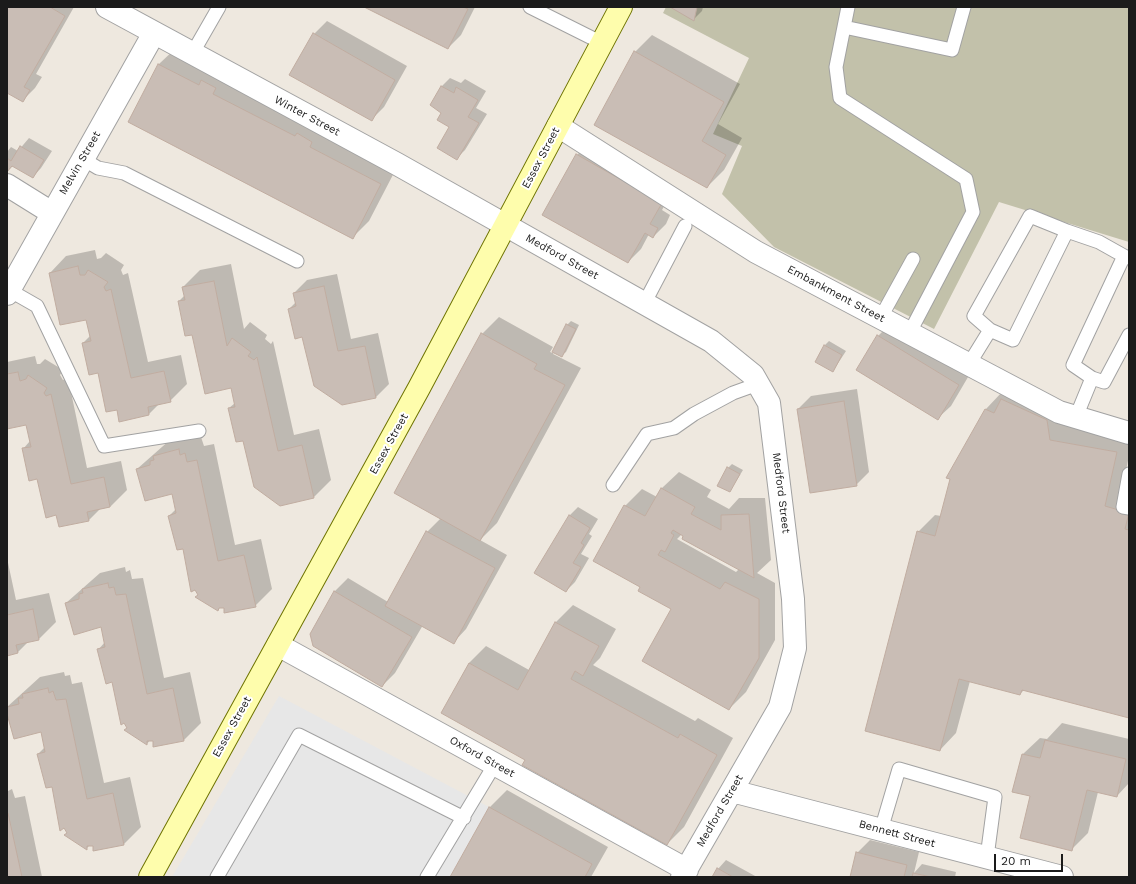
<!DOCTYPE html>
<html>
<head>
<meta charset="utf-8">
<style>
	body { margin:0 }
	#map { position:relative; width:1136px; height:884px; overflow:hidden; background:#eee8df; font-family:"Work Sans",sans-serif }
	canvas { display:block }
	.frame { position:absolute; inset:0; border:8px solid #1b1b1b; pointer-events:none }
	.scale { position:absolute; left:994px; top:854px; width:69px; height:18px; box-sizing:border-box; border:2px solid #1b1b1b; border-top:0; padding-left:5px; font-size:12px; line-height:14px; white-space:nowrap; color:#1b1b1b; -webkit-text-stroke:3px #fff; paint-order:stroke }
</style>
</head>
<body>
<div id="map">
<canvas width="1136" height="884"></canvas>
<div class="frame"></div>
<div class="scale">20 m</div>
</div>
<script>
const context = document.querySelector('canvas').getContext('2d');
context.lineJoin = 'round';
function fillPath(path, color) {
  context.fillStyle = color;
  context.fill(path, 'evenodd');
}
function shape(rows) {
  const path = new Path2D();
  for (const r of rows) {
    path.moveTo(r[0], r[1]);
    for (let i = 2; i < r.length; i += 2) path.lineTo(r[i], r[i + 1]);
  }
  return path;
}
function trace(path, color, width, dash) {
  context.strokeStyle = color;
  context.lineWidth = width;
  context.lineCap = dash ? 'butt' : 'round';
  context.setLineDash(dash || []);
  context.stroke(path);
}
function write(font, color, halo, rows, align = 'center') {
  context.font = font + ' "Work Sans",sans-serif';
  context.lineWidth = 4;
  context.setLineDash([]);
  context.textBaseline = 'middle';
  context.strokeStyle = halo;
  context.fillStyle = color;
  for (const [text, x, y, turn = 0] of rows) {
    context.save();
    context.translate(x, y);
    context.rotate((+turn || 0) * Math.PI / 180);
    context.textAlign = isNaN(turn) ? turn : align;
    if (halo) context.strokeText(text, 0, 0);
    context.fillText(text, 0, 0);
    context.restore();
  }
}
fillPath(shape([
	[666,7,1129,7,1129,242,999,202,934,329,774,247,722,194,742,146,713,134,749,58,663,13]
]), '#c2c1aa');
fillPath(shape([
	[279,696,489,807,450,877,172,877]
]), '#e7e7e7');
fillPath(shape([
	[7,7,74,7,36,74,42,77,35,88,22,101,7,92],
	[366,7,475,7,461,35,448,48],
	[672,7,703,7,702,11,694,19],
	[327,21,407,66,384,107,371,120,314,34],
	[652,35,740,84,718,124,742,138,724,170,707,187,635,52],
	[176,48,397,167,369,221,352,238,129,122,159,64],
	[450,78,461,83,465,79,486,91,476,108,487,114,465,150,457,158,451,127,443,112,431,105,442,86],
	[29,138,52,151,41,168,33,177,14,165,7,171,7,152,11,147,18,151],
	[590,142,674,189,662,210,670,215,666,224,653,237,649,234,641,249,628,262,577,155],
	[95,250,97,259,101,258,106,253,124,265,121,270,123,275,128,273,148,362,181,355,187,384,170,401,160,403,149,414,120,420,117,409,83,343,91,335,87,318,50,273,66,256],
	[231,264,244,329,250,322,267,335,265,339,271,344,273,341,294,435,319,429,331,480,314,497,244,440,229,408,235,403,231,387,192,334,179,301,185,295,183,287,200,270],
	[337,274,351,339,378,333,389,384,376,397,342,404,289,309,296,302,294,293,307,280],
	[499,317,553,347,550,352,553,353,567,325,571,321,579,325,566,352,561,356,554,352,553,354,581,368,497,523,480,540,507,555,466,629,454,642,423,625,395,673,382,686,311,634,335,591,348,578,388,602,427,532,441,518,482,334],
	[891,323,971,372,951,406,938,418,878,336],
	[829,341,846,351,833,371,825,345],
	[35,356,37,364,40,364,45,359,63,370,60,375,63,380,68,378,87,468,121,461,127,490,110,507,100,509,89,520,57,514,23,449,30,441,27,424,7,428,7,362],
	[857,389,869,472,856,485,798,409,811,396],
	[1002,392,1129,435,1129,456,1122,489,1129,491,1129,717,1024,690,1020,694,970,681,956,733,940,750,918,532,935,515,941,516,986,409],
	[196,433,196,438,201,437,204,446,214,444,235,545,261,539,272,589,255,606,221,607,217,610,169,516,176,509,173,493,137,469,171,439],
	[732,464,743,470,730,491,728,468],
	[679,472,711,490,707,497,729,509,739,498,765,498,771,560,757,573,775,583,775,640,746,692,729,709,672,609,642,587,595,561,625,506,642,489,657,497,662,488],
	[682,534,685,535,739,569,736,572,677,539],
	[578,507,598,519,589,534,592,536,581,554,589,558,575,582,566,591,569,516],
	[7,558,16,600,49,593,56,622,39,639,29,641,18,652,7,655],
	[125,567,126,572,130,570,132,579,143,578,164,678,190,672,201,723,184,740,154,745,154,740,150,740,147,744,128,727,113,681,98,650,105,642,101,626,66,603,100,573],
	[573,605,616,629,600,658,593,665,695,721,698,718,733,738,684,827,667,844,526,759,442,713,469,663,486,646,529,670,556,622],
	[64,672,65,676,70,675,72,684,82,682,104,783,130,777,141,827,124,844,94,850,94,845,90,845,86,849,68,832,52,786,38,754,45,747,41,731,7,710,7,707,40,677],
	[1062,723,1129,739,1129,783,1117,796,1098,792,1088,833,1071,850,1023,754,1040,738,1047,739],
	[7,786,8,791,12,789,15,798,25,796,42,877,7,877],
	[507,790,608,847,591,877,451,877,490,807],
	[870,840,919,852,914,873,922,864,956,872,955,877,851,877,857,853],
	[726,860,757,877,713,877,718,869]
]), '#0003');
const building = shape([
	[7,7,50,7,65,16,24,87,30,90,23,102,7,93,7,7],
	[364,7,463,7,468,9,448,49,364,7],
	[670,7,697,7,694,21,670,7],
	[313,33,395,80,372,121,289,75,313,33],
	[634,51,724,102,702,141,726,155,707,188,594,125,634,51],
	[158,64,199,85,201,80,216,88,213,94,295,136,297,133,312,142,310,147,381,184,353,239,128,122,158,64],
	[441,86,454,93,456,87,478,100,468,117,479,123,457,160,437,148,449,127,437,120,441,113,430,105,441,86],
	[20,146,44,160,33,178,12,166,7,172,7,158,11,161,20,146],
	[576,154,662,203,650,224,658,228,653,238,645,233,628,263,542,215,576,154],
	[78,266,80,275,85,275,88,270,108,282,104,287,106,291,111,289,131,378,164,371,171,402,148,407,149,415,119,422,117,410,106,412,98,373,89,375,82,343,91,341,86,320,60,325,49,273,78,266],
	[214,281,227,346,232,338,251,352,248,356,254,360,257,357,278,451,302,445,314,498,280,506,254,487,243,441,236,442,228,408,235,407,231,388,205,394,192,335,185,336,178,301,185,300,182,287,214,281],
	[324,286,338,351,365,346,376,398,342,405,314,386,302,337,295,339,288,309,296,306,293,293,324,286],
	[566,324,576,329,562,357,552,352,566,324],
	[481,333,537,364,534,369,565,385,480,541,394,493,481,333],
	[877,335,959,385,938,420,856,370,877,335],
	[824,345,842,355,833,372,815,362,824,345],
	[18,372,20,381,26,379,28,375,47,388,44,393,46,396,51,394,71,484,104,477,110,507,87,512,89,521,59,527,56,515,46,518,37,479,29,481,22,448,31,447,26,425,7,429,7,374,18,372],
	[1001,399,1047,420,1050,440,1117,452,1105,506,1129,513,1125,529,1129,530,1129,718,1022,690,1020,695,959,679,940,751,865,731,917,531,935,536,950,479,946,478,985,409,994,413,1001,399],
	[844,401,857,486,810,493,797,409,844,401],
	[179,449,180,455,185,453,187,462,197,460,218,561,244,555,256,607,224,613,224,608,219,608,218,611,195,597,198,595,195,590,191,592,183,549,177,550,168,516,176,513,172,494,145,501,136,469,150,465,150,461,154,460,153,456,179,449],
	[727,467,740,474,730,492,717,486,727,467],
	[661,488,695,507,691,514,721,530,721,515,749,514,754,578,682,539,683,536,673,530,671,533,674,535,665,552,661,550,658,555,720,589,725,582,759,599,759,658,729,710,642,661,671,609,638,591,640,587,593,561,624,505,645,516,661,488],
	[569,515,590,528,581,543,584,545,573,563,581,567,566,592,534,573,569,515],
	[426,531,495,568,454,644,385,606,426,531],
	[108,583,109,588,114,587,116,595,126,594,147,694,173,688,184,741,153,747,153,741,147,741,147,745,124,730,127,728,124,723,121,725,112,682,106,684,97,649,105,647,101,627,74,635,65,603,79,599,79,594,83,593,82,589,108,583],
	[334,591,412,637,382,687,313,646,310,634,334,591],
	[33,609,39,640,16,645,18,653,7,656,7,615,33,609],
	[555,622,599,646,583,676,575,671,571,679,678,738,680,734,717,755,667,845,522,765,525,760,441,713,469,663,518,690,555,622],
	[48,688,49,693,53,691,56,700,66,699,87,799,113,793,124,845,93,851,93,846,87,846,87,850,64,835,67,833,64,828,60,831,52,787,46,788,37,754,45,752,41,732,14,739,7,714,7,707,19,704,18,698,23,698,22,694,48,688],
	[1045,740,1126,759,1117,797,1087,790,1072,851,1020,838,1030,796,1012,792,1022,754,1040,758,1045,740],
	[489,807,592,864,585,877,450,877,489,807],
	[7,813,8,813,22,877,7,877,7,813],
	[856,852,907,865,904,877,850,877,856,852],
	[717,868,733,877,712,877,717,868],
	[913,873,931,877,912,877,913,873]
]);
fillPath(building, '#c9bdb5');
trace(building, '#c0aca0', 1);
const service = shape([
	[530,7,602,43],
	[848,7,836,67,840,98,966,179,973,212,910,332],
	[844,27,952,50,964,7],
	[192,54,219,7],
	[83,159,98,168,124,173,297,261],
	[1030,216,1067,231,1013,340,990,330,974,316,1030,216],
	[1067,231,1099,242,1124,256],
	[1129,258,1124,256,1073,365,1092,378,1104,382,1129,335],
	[9,290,37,306,104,446,199,431],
	[644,304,685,226],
	[881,317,913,259],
	[969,364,990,330],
	[1076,417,1092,378],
	[1129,474,1123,507,1129,508],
	[613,485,647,434,674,428,694,414,733,393,758,384],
	[881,830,899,769,995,797,987,857],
	[217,877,299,735,464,818],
	[427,877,495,764]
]);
const minor = shape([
	[107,7,397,164,711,341,753,375,769,403,793,599,795,648,780,707,682,877],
	[558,126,756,252,1059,412,1129,433],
	[7,185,52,213],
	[7,294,154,33],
	[278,645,687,870],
	[732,791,1062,877]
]);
const secondary = shape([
	[150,877,419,388,621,7]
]);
trace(service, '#a2a2a2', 15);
trace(minor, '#a2a2a2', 24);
trace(secondary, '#6e7300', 24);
trace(service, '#fff', 13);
trace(minor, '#fff', 22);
trace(secondary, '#fefdac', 22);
write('11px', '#1b1b1b', '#fff', [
	["Winter Street",307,116,28],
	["Essex Street",541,158,-62],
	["Melvin Street",80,163,-60],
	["Medford Street",562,257,29],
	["Embankment Street",836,294,28],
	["Essex Street",389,444,-61],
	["Medford Street",781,493,83],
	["Essex Street",232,727,-61],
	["Oxford Street",482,757,29],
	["Medford Street",720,811,-60],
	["Bennett Street",897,834,15]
]);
</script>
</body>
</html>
